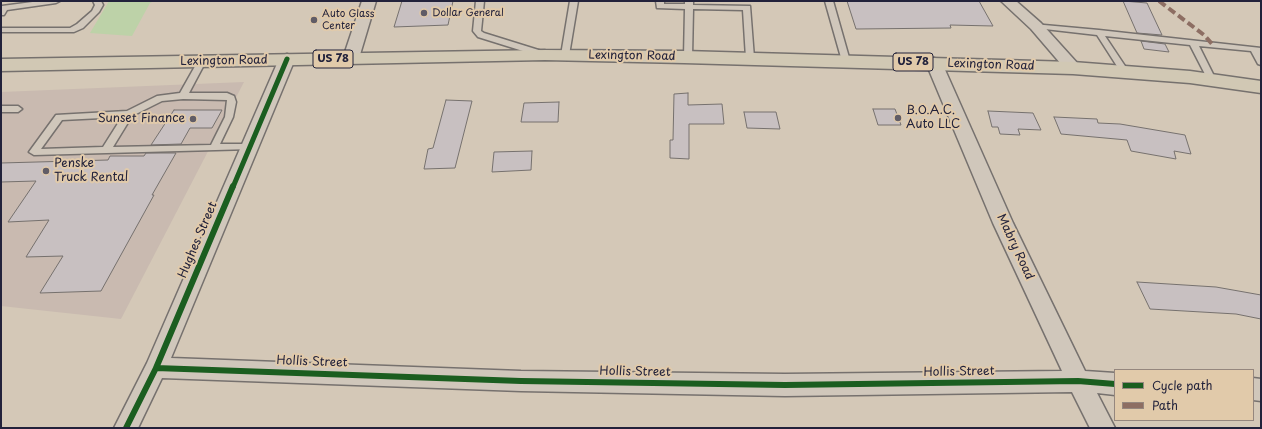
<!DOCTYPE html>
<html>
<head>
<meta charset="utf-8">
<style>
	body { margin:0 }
	#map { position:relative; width:1262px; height:429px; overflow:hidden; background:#d4c8b7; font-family:"Playpen Sans",sans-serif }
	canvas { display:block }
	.frame { position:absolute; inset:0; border:2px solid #22223b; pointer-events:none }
	.legend { position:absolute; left:1114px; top:369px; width:140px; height:52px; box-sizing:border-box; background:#e1caaa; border:1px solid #95877e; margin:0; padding:5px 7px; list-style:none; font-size:12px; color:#22223b }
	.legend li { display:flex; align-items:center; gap:8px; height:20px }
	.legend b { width:20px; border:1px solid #95877e }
</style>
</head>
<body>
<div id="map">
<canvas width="1262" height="429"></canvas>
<div class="frame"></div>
<ul class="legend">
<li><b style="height:5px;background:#1b5e20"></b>Cycle path</li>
<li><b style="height:5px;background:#8d6e63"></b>Path</li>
</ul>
</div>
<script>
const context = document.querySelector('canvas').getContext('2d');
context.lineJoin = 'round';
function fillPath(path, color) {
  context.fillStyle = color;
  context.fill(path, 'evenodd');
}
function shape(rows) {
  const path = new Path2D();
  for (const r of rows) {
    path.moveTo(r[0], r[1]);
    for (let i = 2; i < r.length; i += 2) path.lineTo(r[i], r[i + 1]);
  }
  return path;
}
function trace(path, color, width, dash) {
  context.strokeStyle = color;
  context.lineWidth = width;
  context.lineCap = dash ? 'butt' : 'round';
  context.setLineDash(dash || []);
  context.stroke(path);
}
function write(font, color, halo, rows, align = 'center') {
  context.font = font + ' "Playpen Sans",sans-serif';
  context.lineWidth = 4;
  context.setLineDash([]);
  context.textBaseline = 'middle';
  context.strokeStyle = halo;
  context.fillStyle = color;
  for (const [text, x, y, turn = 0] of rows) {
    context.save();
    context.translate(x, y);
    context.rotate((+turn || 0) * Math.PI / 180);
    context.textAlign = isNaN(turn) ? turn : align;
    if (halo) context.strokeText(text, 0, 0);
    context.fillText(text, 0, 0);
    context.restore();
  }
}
fillPath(shape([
	[244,82,121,319,1,306,1,92]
]), '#c9bab0');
fillPath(shape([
	[109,1,154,1,150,3,132,36,90,33]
]), '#bdd2a8');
const building = shape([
	[402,1,453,1,448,25,394,27,402,1],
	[847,1,979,1,993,26,950,25,951,28,856,29,847,1],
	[1123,1,1147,3,1162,35,1137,33,1123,1],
	[1141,41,1165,44,1169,52,1144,49,1141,41],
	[688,93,688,105,722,104,724,124,689,124,689,159,670,158,670,140,673,140,674,94,688,93],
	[446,100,472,101,455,168,424,169,428,149,433,148,446,100],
	[559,102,558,122,521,122,524,103,559,102],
	[873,109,895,109,901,125,878,125,873,109],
	[174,110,222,110,212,128,190,128,181,144,151,145,174,110],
	[988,111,1033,113,1041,130,1018,129,1020,135,1000,134,998,127,992,127,988,111],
	[744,112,776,112,780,129,747,128,744,112],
	[1054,117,1097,119,1098,123,1120,124,1185,135,1191,154,1174,151,1176,159,1131,151,1127,140,1061,134,1054,117],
	[532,151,531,170,492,172,494,152,532,151],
	[146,153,176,153,152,195,154,195,101,291,40,293,63,256,26,257,49,220,8,222,36,181,1,182,1,163,108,160,110,156,144,156,146,153],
	[1137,282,1216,287,1261,295,1261,319,1236,314,1150,309,1137,282]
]);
fillPath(building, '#c8c0c1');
trace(building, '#76716e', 1);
const service = shape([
	[40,1,60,1,56,3,7,10,4,15,1,15,2,6,40,1],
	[93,1,101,1,103,5,99,12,83,28,74,32,1,32,1,28,70,28,77,24,92,11,95,5,93,1],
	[476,1,484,1,481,31,484,33,545,52,545,56,539,56,478,37,473,31,476,1],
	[570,1,578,1,569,55,565,57,561,55,570,1],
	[656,1,664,1,664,4,685,4,685,1,693,1,693,5,750,6,754,58,750,61,746,58,743,10,693,9,692,57,688,60,684,57,685,9,657,8,656,1],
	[825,1,833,1,850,61,849,63,846,64,842,61,825,1],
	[1033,24,1099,30,1261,48,1261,65,1258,64,1251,51,1199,46,1216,80,1212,83,1208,80,1190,45,1105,36,1129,72,1125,75,1122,74,1097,35,1036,28,1032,26,1033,24],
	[202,58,206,61,189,93,227,93,234,96,236,102,233,117,220,144,249,144,252,145,254,147,252,149,34,155,29,152,56,115,127,111,157,96,180,93,198,61,202,58],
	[183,99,227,100,225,117,211,145,113,147,132,116,162,101,183,99],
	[122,117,103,147,41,149,62,120,122,117],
	[1,106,18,106,22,109,18,112,1,112,1,106]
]);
const minor = shape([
	[362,1,376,1,359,58,356,61,351,63,346,61,343,58,362,1],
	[1001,1,1016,1,1041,23,1079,65,1081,68,1079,71,1073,73,1067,71,1031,29,1001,1],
	[287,54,292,56,295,59,171,358,521,371,785,374,1062,371,993,223,926,63,929,60,934,58,939,60,942,63,1013,223,1085,371,1115,373,1115,395,1097,393,1115,428,1090,428,1072,392,785,396,521,391,162,378,138,428,114,428,147,363,279,59,282,56,287,54],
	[1253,378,1261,379,1261,401,1253,400,1253,378]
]);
const trunk = shape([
	[545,50,684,51,1073,62,1190,71,1261,81,1261,93,1190,83,1073,74,684,63,545,60,1,71,1,59,545,50]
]);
trace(service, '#76716e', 3);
trace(minor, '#76716e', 3);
trace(trunk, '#76716e', 3);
fillPath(service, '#d0c7bb');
fillPath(minor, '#d0c7bb');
fillPath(trunk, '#d1c8b4');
trace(shape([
	[1159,1,1204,35,1212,44]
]), '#8d6e63', 4, [8, 4]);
trace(shape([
	[233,187,287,59]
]), '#1b5e20', 5);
trace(shape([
	[156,368,521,381,785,385,1078,381,1115,384],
	[126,428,156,368,233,186]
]), '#1b5e20', 6);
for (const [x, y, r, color] of [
	[424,13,4,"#605c66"],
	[314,20,4,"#605c66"],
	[898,118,4,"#605c66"],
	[193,119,4,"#605c66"],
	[46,171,4,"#605c66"]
]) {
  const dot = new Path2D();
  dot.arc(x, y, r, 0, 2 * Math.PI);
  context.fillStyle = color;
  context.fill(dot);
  trace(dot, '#e1caaa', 1.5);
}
write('10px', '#22223b', '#e1caaa', [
	["Dollar General",432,13],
	["Auto Glass",322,14],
	["Center",322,26]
], 'left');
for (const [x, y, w] of [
	[333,59,40],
	[913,62,40]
]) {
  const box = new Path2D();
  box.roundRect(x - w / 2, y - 9, w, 18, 3);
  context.fillStyle = '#e1caaa';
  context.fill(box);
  trace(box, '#22223b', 1);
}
write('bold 11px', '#22223b', null, [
	["US 78",333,59],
	["US 78",913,62]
]);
write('12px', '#22223b', '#e1caaa', [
	["Lexington Road",632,56,1],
	["Lexington Road",224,61,-1],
	["Lexington Road",991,65,2],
	["Hughes Street",198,240,-67],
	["Mabry Road",1015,247,65],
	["Hollis Street",312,362,2],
	["Hollis Street",635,372,1],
	["Hollis Street",959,372,-1]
]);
write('12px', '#22223b', '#e1caaa', [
	["B.O.A.C.",906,111],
	["Auto LLC",906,125],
	["Sunset Finance",185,119,"right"],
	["Penske",54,164],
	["Truck Rental",54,178]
], 'left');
</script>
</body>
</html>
